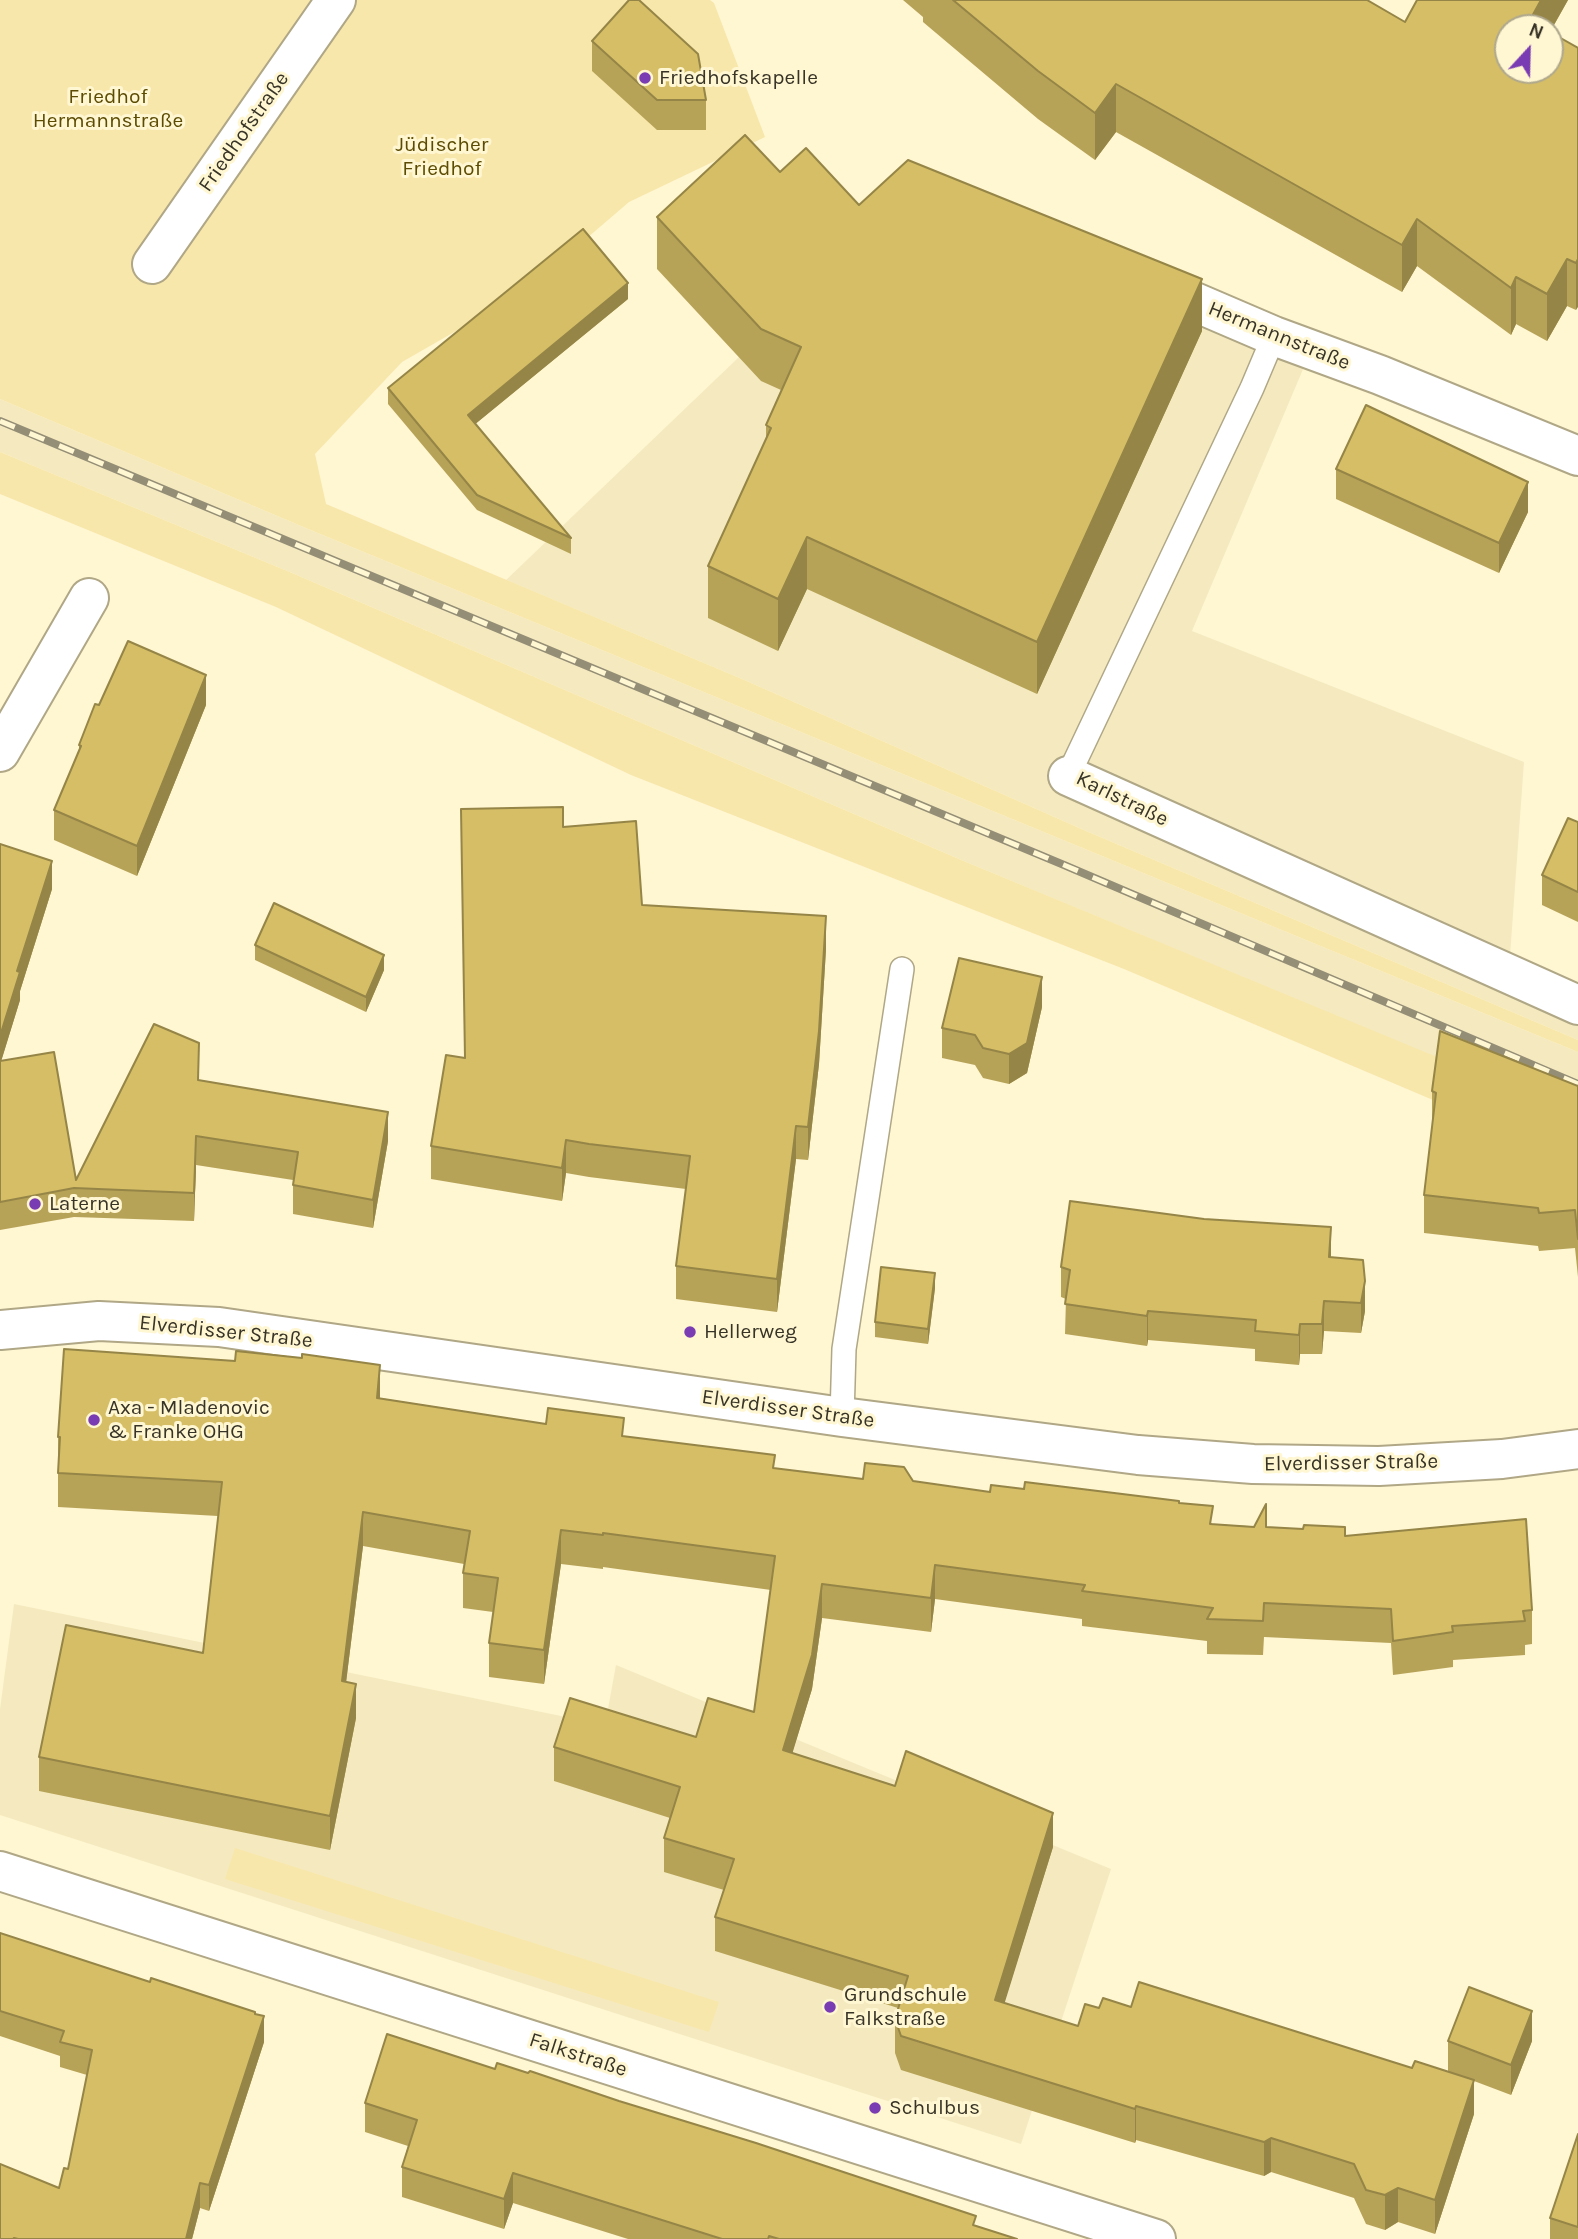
<!DOCTYPE html>
<html>
<head>
<meta charset="utf-8">
<style>
	body { margin:0 }
	#map { position:relative; width:1578px; height:2239px; overflow:hidden; background:#fff6d2; font-family:Karla,sans-serif }
	canvas { display:block }
	.north { position:absolute; left:1494px; top:14px; width:70px; height:70px; box-sizing:border-box; background:#fff6d2; border:2px solid #afa88d; border-radius:50%; rotate:22deg; font-size:19px; font-weight:700; line-height:28px; text-align:center; color:#373326 }
	.north::after { content:''; display:block; margin:auto; width:24px; height:32px; background:#7a3cb2; clip-path:polygon(50% 0,100% 100%,50% 72%,0 100%) }
</style>
</head>
<body>
<div id="map">
<canvas width="1578" height="2239"></canvas>
<div class="north">N</div>
</div>
<script>
const context = document.querySelector('canvas').getContext('2d');
context.lineJoin = 'round';
function fillPath(path, color) {
  context.fillStyle = color;
  context.fill(path, 'evenodd');
}
function shape(rows) {
  const path = new Path2D();
  for (const r of rows) {
    path.moveTo(r[0], r[1]);
    for (let i = 2; i < r.length; i += 2) path.lineTo(r[i], r[i + 1]);
  }
  return path;
}
function trace(path, color, width, dash) {
  context.strokeStyle = color;
  context.lineWidth = width;
  context.lineCap = dash ? 'butt' : 'round';
  context.setLineDash(dash || []);
  context.stroke(path);
}
function write(font, color, halo, rows, align = 'center') {
  context.font = font + ' Karla,sans-serif';
  context.lineWidth = 6;
  context.setLineDash([]);
  context.textBaseline = 'middle';
  context.strokeStyle = halo;
  context.fillStyle = color;
  for (const [text, x, y, turn = 0] of rows) {
    context.save();
    context.translate(x, y);
    context.rotate((+turn || 0) * Math.PI / 180);
    context.textAlign = isNaN(turn) ? turn : align;
    if (halo) context.strokeText(text, 0, 0);
    context.fillText(text, 0, 0);
    context.restore();
  }
}
fillPath(shape([
	[903,200,1304,367,1192,631,1524,762,1510,956,1578,985,1578,1040,1086,831,742,679,506,580],
	[0,399,313,531,1578,1052,1578,1117,966,862,292,573,0,452],
	[14,1604,605,1725,616,1665,1111,1869,1021,2144,0,1815,0,1709]
]), '#f5eabf');
fillPath(shape([
	[0,0,710,0,714,3,765,137,629,202,524,292,402,362,315,454,326,504,742,679,1086,831,1578,1040,1578,1052,313,531,0,399],
	[0,452,292,573,966,862,1507,1086,1433,1100,1124,969,631,775,276,607,0,494],
	[235,1848,719,2002,709,2032,225,1879]
]), '#f8e7ab');
const lane = shape([
	[1068,776,1252,388,1274,336],
	[842,1417,844,1349,902,969]
]);
const street = shape([
	[152,264,336,0],
	[1155,285,1274,336,1380,375,1578,456],
	[0,752,89,598],
	[1068,776,1578,1005],
	[0,1871,1156,2239]
]);
const secondary = shape([
	[0,1330,99,1321,219,1327,842,1417,1138,1455,1253,1464,1379,1466,1502,1459,1578,1449]
]);
trace(lane, '#b0a786', 26);
trace(street, '#b0a786', 42);
trace(secondary, '#b0a786', 42);
trace(lane, '#fff', 23);
trace(street, '#fff', 38);
trace(secondary, '#fff', 38);
const rail = shape([
	[0,421,1064,865,1578,1084]
]);
trace(rail, '#958e76', 8);
trace(rail, '#fff6d2', 5, [16]);
fillPath(shape([
	[903,0,1367,0,1405,22,1417,0,1568,0,1550,32,1508,28,1578,48,1576,310,1567,306,1547,341,1516,324,1511,335,1417,266,1402,292,1116,132,1095,160,1038,119,923,22,923,17],
	[592,41,706,100,706,130,657,130,592,71],
	[780,172,859,205,1202,331,1037,694,807,589,778,651,708,618,708,566,766,440,766,425,781,390,761,381,657,269,657,217],
	[628,299,475,424,571,538,571,554,477,510,388,404,388,388],
	[1336,469,1528,512,1499,573,1336,499],
	[206,705,137,876,54,840,54,810,79,752,79,745],
	[1578,822,1578,922,1542,905,1542,875],
	[563,827,642,905,826,949,819,1064,808,1160,796,1159,777,1312,676,1299,676,1266,686,1189,589,1177,566,1173,562,1201,431,1179,431,1146,465,1058],
	[0,844,52,889,20,991,20,1000,1,1061,76,1180,199,1080,388,1141,373,1228,293,1214,293,1180,196,1165,194,1221,74,1217,0,1230],
	[255,945,384,970,366,1012,255,960],
	[1042,1007,1027,1073,1009,1084,983,1078,975,1065,942,1058,942,1028],
	[1578,1086,1578,1277,1575,1248,1539,1251,1538,1246,1424,1233,1424,1195,1432,1129,1432,1091],
	[1331,1257,1363,1260,1365,1311,1361,1333,1324,1331,1322,1354,1300,1354,1299,1365,1255,1361,1255,1349,1148,1340,1147,1346,1065,1334,1066,1299,1061,1297,1061,1267],
	[935,1288,928,1344,875,1337,875,1322],
	[380,1398,624,1436,775,1469,863,1479,913,1481,990,1492,1024,1489,1179,1503,1213,1524,1266,1527,1345,1536,1532,1610,1532,1644,1525,1645,1525,1655,1453,1660,1453,1667,1393,1675,1391,1643,1264,1637,1263,1655,1207,1654,1207,1641,1082,1626,1082,1619,935,1599,931,1632,822,1618,812,1689,792,1753,1053,1847,1004,2003,1078,2026,1099,2008,1131,2007,1412,2068,1448,2071,1448,2041,1532,2041,1511,2095,1474,2081,1474,2114,1435,2234,1398,2222,1385,2230,1366,2224,1354,2198,1271,2172,1264,2176,1136,2140,1135,2143,901,2070,895,2053,895,2019,898,2008,715,1951,715,1917,724,1890,664,1872,664,1838,670,1818,554,1781,554,1747,696,1737,754,1712,771,1590,603,1567,603,1569,561,1564,544,1684,489,1677,489,1643,493,1612,463,1608,463,1573,464,1564,363,1546,346,1682,356,1718,330,1850,39,1791,39,1757,203,1653,218,1516,58,1507,58,1437],
	[0,1933,150,1982,255,2014,264,2042,209,2211,200,2208,192,2239,0,2239,59,2188,68,2169,87,2075,60,2067,60,2056,0,2036],
	[365,2103,976,2226,1017,2239,628,2239,513,2203,504,2229,402,2197,402,2167,408,2146,365,2132],
	[1578,2134,1578,2239,1550,2239,1550,2218]
]), '#b7a358');
fillPath(shape([
	[1541,0,1568,0,1550,32,1550,28,1530,28,1530,20],
	[1116,84,1116,132,1095,160,1095,113],
	[1417,219,1417,266,1402,292,1402,245],
	[1567,259,1567,306,1547,341,1547,294],
	[1578,259,1578,307,1576,310,1576,263],
	[1516,277,1516,324,1511,335,1511,288],
	[1202,279,1202,331,1037,694,1037,642],
	[628,283,628,299,468,430,468,415],
	[1528,482,1528,512,1499,573,1499,543],
	[807,537,807,589,778,651,778,599],
	[206,675,206,705,137,876,137,846],
	[52,861,52,889,20,991,20,1000,0,1065,0,1036,17,971],
	[826,916,826,949,819,1064,808,1160,808,1127],
	[384,955,384,970,366,1012,366,997],
	[1042,977,1042,1007,1027,1073,1009,1084,1009,1054],
	[388,1112,388,1141,373,1228,373,1200],
	[796,1126,796,1159,777,1312,777,1279],
	[196,1136,196,1165,194,1221,194,1193],
	[566,1140,566,1173,562,1201,562,1168],
	[1331,1227,1331,1257,1329,1257],
	[935,1273,935,1288,928,1344,928,1329],
	[1365,1281,1365,1311,1361,1333,1361,1303],
	[1324,1301,1324,1331,1322,1354,1322,1324],
	[1148,1311,1148,1340,1147,1346,1147,1316],
	[1300,1324,1300,1354,1299,1365,1299,1335],
	[380,1365,380,1399,377,1398],
	[363,1512,363,1546,342,1715,342,1681],
	[561,1530,561,1564,544,1684,544,1650],
	[935,1565,935,1599,931,1632,931,1598],
	[822,1584,822,1618,812,1689,783,1784,783,1750],
	[356,1684,356,1718,330,1850,330,1816],
	[1053,1813,1053,1847,995,2034,995,2000],
	[1532,2011,1532,2041,1511,2095,1511,2065],
	[264,2016,264,2042,209,2211,209,2185],
	[1474,2080,1474,2114,1435,2234,1435,2200],
	[1136,2106,1136,2140,1135,2143,1135,2109],
	[1271,2138,1271,2172,1264,2176,1264,2142],
	[513,2173,513,2203,504,2229,504,2199],
	[200,2183,200,2208,192,2239,186,2239],
	[1398,2188,1398,2222,1385,2230,1385,2195]
]), '#958547');
const building = shape([
	[629,0,639,0,698,54,706,100,657,100,592,41,629,0],
	[953,0,1367,0,1405,22,1417,0,1541,0,1530,20,1543,28,1508,28,1508,70,1550,70,1550,32,1578,48,1578,259,1576,263,1567,259,1547,294,1516,277,1511,288,1417,219,1402,245,1116,84,1095,113,1038,71,953,0],
	[745,135,780,172,806,148,859,205,908,160,1202,279,1037,642,807,537,778,599,708,566,771,428,766,425,801,347,761,329,657,217,745,135],
	[583,229,628,283,468,415,571,538,477,495,388,388,583,229],
	[1366,405,1528,482,1499,543,1336,469,1366,405],
	[128,641,206,675,137,846,54,810,81,746,79,745,95,704,99,705,128,641],
	[563,807,563,827,636,821,642,905,826,916,819,1031,808,1127,796,1126,777,1279,676,1266,690,1156,589,1144,566,1140,562,1168,431,1146,446,1055,465,1058,461,809,563,807],
	[1568,818,1578,822,1578,892,1542,875,1568,818],
	[0,844,52,861,17,971,20,972,0,1036,0,844],
	[274,903,384,955,366,997,255,945,274,903],
	[959,958,1042,977,1027,1043,1009,1054,983,1048,975,1035,942,1028,959,958],
	[154,1024,199,1043,198,1080,388,1112,373,1200,293,1185,298,1152,196,1136,194,1193,74,1188,0,1202,0,1061,54,1052,76,1180,154,1024],
	[1440,1031,1578,1086,1578,1239,1575,1210,1539,1213,1538,1208,1424,1195,1436,1093,1432,1091,1440,1031],
	[1070,1201,1204,1219,1331,1227,1329,1257,1363,1260,1365,1281,1361,1303,1324,1301,1322,1324,1300,1324,1299,1335,1255,1331,1256,1320,1148,1311,1147,1316,1065,1304,1070,1270,1061,1267,1070,1201],
	[881,1267,935,1273,928,1329,875,1322,881,1267],
	[64,1349,235,1361,236,1351,302,1358,302,1354,380,1365,377,1398,546,1424,548,1408,624,1418,622,1436,775,1455,773,1468,863,1479,865,1463,904,1467,913,1481,990,1492,991,1485,1024,1489,1025,1482,1179,1501,1179,1503,1213,1506,1210,1524,1254,1527,1266,1504,1266,1527,1303,1529,1304,1525,1345,1527,1345,1536,1526,1519,1532,1610,1523,1611,1525,1621,1452,1626,1453,1632,1393,1641,1391,1609,1264,1603,1263,1621,1207,1619,1213,1608,1082,1591,1085,1585,935,1565,931,1598,822,1584,812,1655,783,1750,895,1786,906,1751,1053,1813,995,2000,1078,2026,1085,2004,1099,2008,1103,1998,1131,2007,1139,1982,1412,2068,1415,2061,1474,2080,1435,2200,1398,2188,1385,2195,1366,2190,1354,2164,1271,2138,1264,2142,1136,2106,1135,2109,901,2036,895,2019,908,1976,715,1917,734,1859,664,1838,680,1787,554,1747,570,1698,696,1737,708,1698,754,1712,775,1556,603,1533,603,1535,561,1530,544,1650,489,1643,498,1578,463,1573,470,1531,363,1512,342,1681,356,1684,330,1816,39,1757,66,1625,203,1653,222,1482,58,1473,60,1437,58,1437,64,1349],
	[0,1933,150,1982,151,1978,255,2012,255,2014,264,2016,209,2185,200,2183,186,2239,18,2239,14,2238,13,2239,0,2239,0,2164,59,2188,64,2168,68,2169,92,2050,60,2042,64,2031,0,2011,0,1933],
	[1469,1987,1532,2011,1511,2065,1448,2041,1469,1987],
	[387,2034,495,2069,497,2063,528,2073,530,2071,619,2101,756,2143,976,2216,973,2225,1017,2239,779,2239,769,2236,768,2239,722,2239,513,2173,504,2199,402,2167,417,2120,365,2103,387,2034],
	[1578,2134,1578,2227,1550,2218,1578,2134]
]);
fillPath(building, '#d5be66');
trace(building, '#958547', 2);
for (const [x, y, r, color] of [
	[645,78,7,"#7a3cb2"],
	[35,1204,7,"#7a3cb2"],
	[690,1332,7,"#7a3cb2"],
	[94,1420,7,"#7a3cb2"],
	[830,2007,7,"#7a3cb2"],
	[875,2108,7,"#7a3cb2"]
]) {
  const dot = new Path2D();
  dot.arc(x, y, r, 0, 2 * Math.PI);
  context.fillStyle = color;
  context.fill(dot);
  trace(dot, '#fff6d2', 2.5);
}
write('21px', '#373326', '#fff6d2', [
	["Friedhofskapelle",659,78],
	["Laterne",49,1204],
	["Hellerweg",704,1332],
	["Axa - Mladenovic",108,1408],
	["& Franke OHG",108,1432],
	["Grundschule",844,1995],
	["Falkstraße",844,2019],
	["Schulbus",889,2108]
], 'left');
write('21px', '#5c4c03', '#fff6d2', [
	["Friedhof",108,97],
	["Hermannstraße",108,121],
	["Jüdischer",442,145],
	["Friedhof",442,169]
]);
write('21px', '#373326', '#fff6d2', [
	["Friedhofstraße",244,132,-55],
	["Hermannstraße",1279,336,22],
	["Karlstraße",1122,799,26],
	["Elverdisser Straße",226,1332,6],
	["Elverdisser Straße",788,1409,8],
	["Elverdisser Straße",1351,1463,-1],
	["Falkstraße",578,2055,18]
]);
</script>
</body>
</html>
